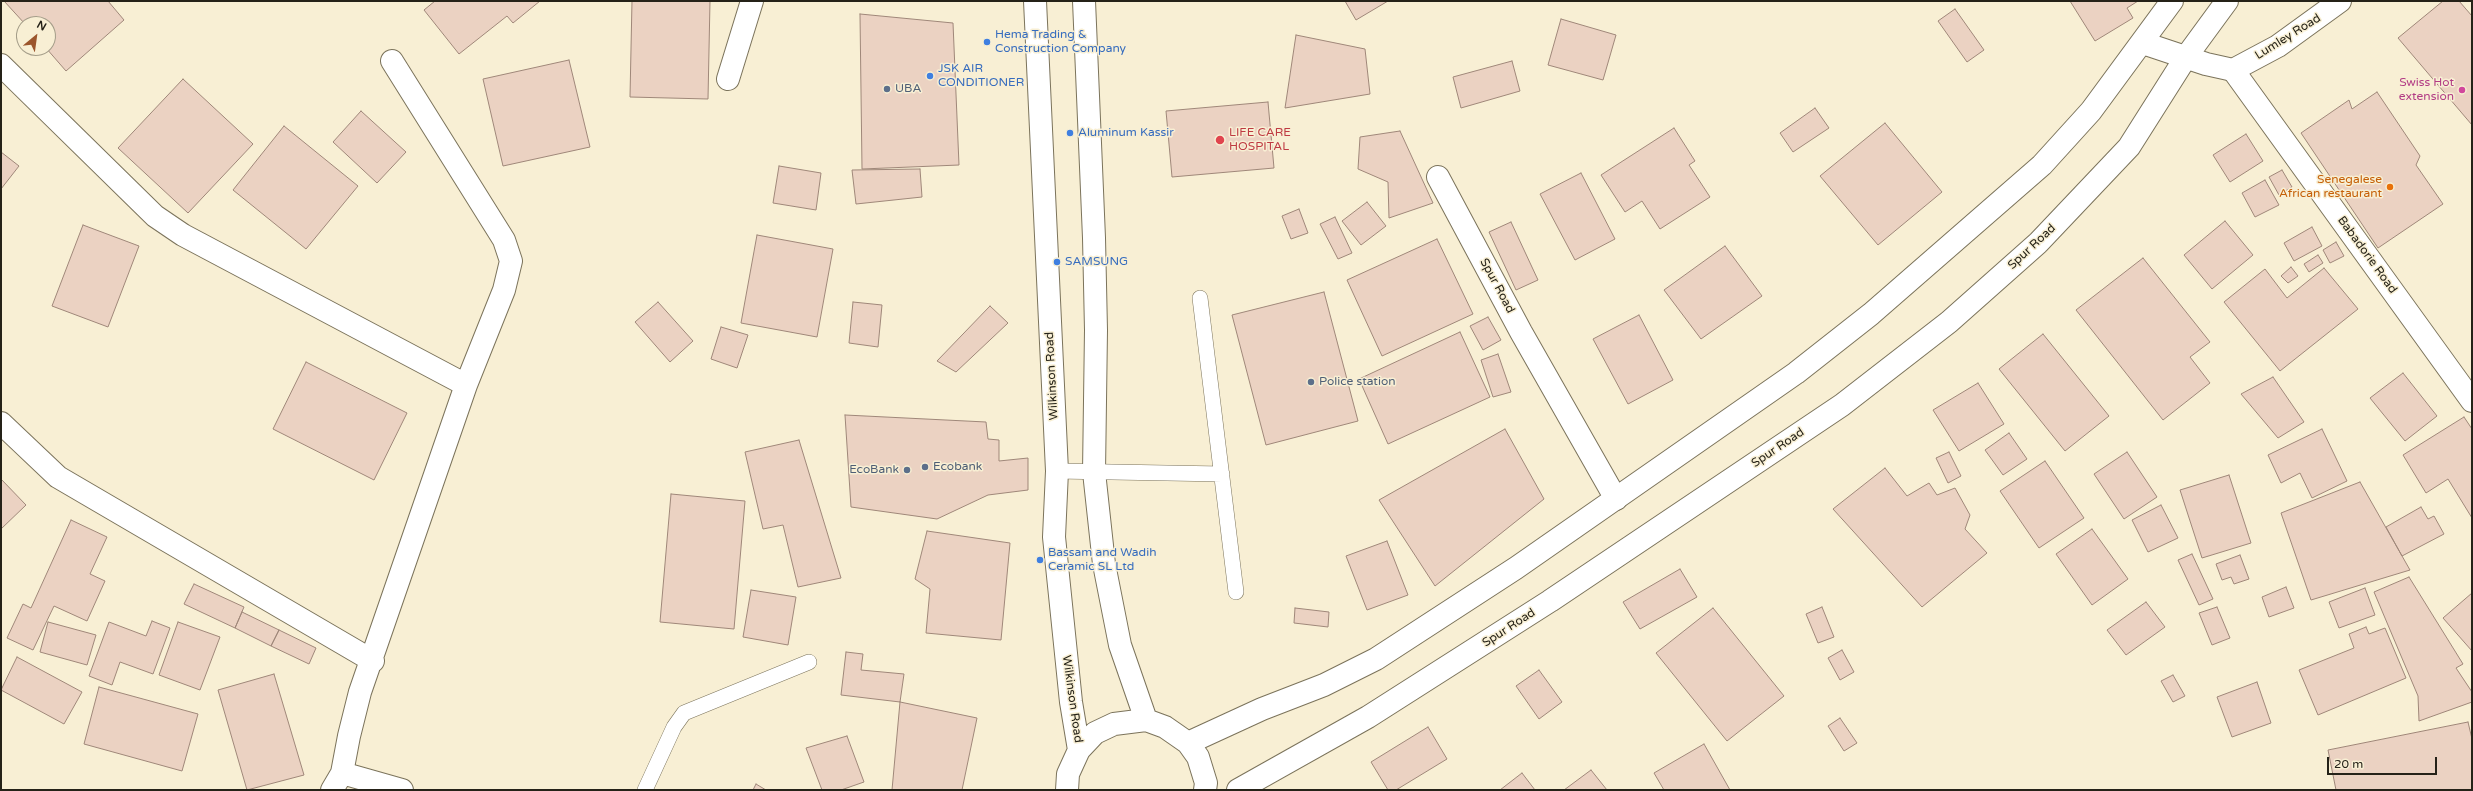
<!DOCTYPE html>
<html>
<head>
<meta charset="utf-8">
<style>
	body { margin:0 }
	#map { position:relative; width:2473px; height:791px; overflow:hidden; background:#f8efd4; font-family:"Varela Round",sans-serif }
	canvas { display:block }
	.frame { position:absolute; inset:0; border:2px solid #252218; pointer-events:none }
	.north { position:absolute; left:16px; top:16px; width:40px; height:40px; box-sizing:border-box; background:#f8efd4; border:1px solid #a49d89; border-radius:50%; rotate:29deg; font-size:11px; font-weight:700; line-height:16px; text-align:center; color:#252218 }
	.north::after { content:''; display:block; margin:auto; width:14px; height:18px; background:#9b552c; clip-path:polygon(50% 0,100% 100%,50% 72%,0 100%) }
	.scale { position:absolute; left:2327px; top:757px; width:110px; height:18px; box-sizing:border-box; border:2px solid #252218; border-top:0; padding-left:5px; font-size:12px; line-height:14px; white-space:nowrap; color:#252218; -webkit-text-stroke:3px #f8efd4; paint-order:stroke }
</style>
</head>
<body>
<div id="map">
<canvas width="2473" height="791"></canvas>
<div class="frame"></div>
<div class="north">N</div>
<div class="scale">20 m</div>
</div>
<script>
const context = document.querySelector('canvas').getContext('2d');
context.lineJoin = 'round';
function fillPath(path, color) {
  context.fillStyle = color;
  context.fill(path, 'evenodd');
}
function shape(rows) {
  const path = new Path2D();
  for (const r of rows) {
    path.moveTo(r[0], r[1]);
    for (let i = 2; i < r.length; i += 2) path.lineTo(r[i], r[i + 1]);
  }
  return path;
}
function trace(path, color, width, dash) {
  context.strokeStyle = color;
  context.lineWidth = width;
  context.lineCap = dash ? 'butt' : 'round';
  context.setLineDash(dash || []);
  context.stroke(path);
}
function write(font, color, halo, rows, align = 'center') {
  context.font = font + ' "Varela Round",sans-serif';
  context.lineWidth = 3;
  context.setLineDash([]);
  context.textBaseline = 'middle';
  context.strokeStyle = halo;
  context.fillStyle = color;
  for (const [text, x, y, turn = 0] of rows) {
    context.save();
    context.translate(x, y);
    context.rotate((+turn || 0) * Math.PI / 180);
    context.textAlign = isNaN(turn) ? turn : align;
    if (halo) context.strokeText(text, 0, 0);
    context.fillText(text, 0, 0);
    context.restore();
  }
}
const building = shape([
	[4,1,108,1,124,20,66,71,46,48,48,48,48,24,25,24,4,1],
	[435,1,540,1,513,23,507,16,459,54,424,10,435,1],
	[632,1,710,1,708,99,630,97,632,1],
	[1345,1,1388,1,1356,20,1345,1],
	[2070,1,2138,1,2127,8,2133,18,2095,41,2070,1],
	[2443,1,2459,1,2472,16,2472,125,2398,38,2443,1],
	[1955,9,1984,50,1967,62,1938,21,1955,9],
	[860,14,953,23,959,165,862,169,860,14],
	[1561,19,1616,35,1603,80,1548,65,1561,19],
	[1296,35,1365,49,1370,94,1285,108,1296,35],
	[569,60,590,147,503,166,483,79,569,60],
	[1512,61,1520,91,1461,108,1453,77,1512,61],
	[183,79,253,144,188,213,118,148,183,79],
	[2377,92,2420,156,2416,165,2443,204,2378,248,2301,133,2349,100,2352,109,2377,92],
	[1268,102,1274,168,1172,177,1166,111,1268,102],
	[1815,108,1829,128,1793,152,1780,133,1815,108],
	[361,111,406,152,377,183,333,142,361,111],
	[1885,123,1942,192,1878,245,1820,176,1885,123],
	[284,126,358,186,306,249,233,190,284,126],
	[1674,128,1695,161,1689,165,1710,197,1660,229,1642,201,1625,212,1601,175,1674,128],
	[1400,131,1433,203,1389,218,1388,182,1358,169,1360,137,1400,131],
	[2246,134,2263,161,2230,182,2213,155,2246,134],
	[1,152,19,166,1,189,1,152],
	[779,166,821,173,816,210,773,203,779,166],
	[920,169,922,197,856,204,852,170,920,169],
	[2282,170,2292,187,2279,195,2269,177,2282,170],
	[1581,173,1615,239,1575,260,1540,194,1581,173],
	[2265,180,2279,205,2255,217,2242,193,2265,180],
	[1367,202,1386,226,1361,245,1342,221,1367,202],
	[1299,209,1308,233,1291,239,1282,216,1299,209],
	[1335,217,1352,253,1338,259,1320,224,1335,217],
	[2225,221,2253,255,2212,289,2184,255,2225,221],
	[1511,222,1538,280,1516,290,1489,232,1511,222],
	[83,225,139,246,108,327,52,306,83,225],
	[2312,227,2322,246,2294,261,2284,243,2312,227],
	[757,235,833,249,817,337,741,323,757,235],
	[1437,239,1473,314,1382,356,1347,280,1437,239],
	[2336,242,2344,256,2330,263,2323,250,2336,242],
	[1725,246,1762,296,1701,339,1664,290,1725,246],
	[2318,255,2323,263,2309,272,2304,264,2318,255],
	[2143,258,2210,342,2190,357,2210,383,2163,420,2076,310,2143,258],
	[2291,267,2298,276,2288,283,2281,276,2291,267],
	[2324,268,2358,309,2280,371,2224,302,2265,269,2287,298,2324,268],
	[1324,292,1358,421,1266,445,1232,315,1324,292],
	[658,302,693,341,670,362,635,322,658,302],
	[853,302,882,305,878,347,849,343,853,302],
	[990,306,1008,323,956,372,937,361,990,306],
	[1639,315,1673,380,1628,404,1593,339,1639,315],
	[1488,317,1501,340,1483,350,1470,326,1488,317],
	[721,327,748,335,737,368,711,359,721,327],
	[1460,332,1490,397,1388,444,1359,379,1460,332],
	[2043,334,2109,416,2065,451,1999,369,2043,334],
	[1498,354,1511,392,1493,397,1481,360,1498,354],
	[306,362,407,413,374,480,273,429,306,362],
	[2403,373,2437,416,2405,441,2370,398,2403,373],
	[2273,377,2304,422,2278,438,2241,394,2273,377],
	[1978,383,2004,424,1959,451,1933,410,1978,383],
	[845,415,986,422,988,439,999,440,999,461,1028,458,1028,490,988,495,937,519,851,507,845,415],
	[2464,417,2472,429,2472,518,2448,479,2426,493,2403,455,2464,417],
	[1505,429,1544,499,1435,586,1379,500,1505,429],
	[2322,429,2347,481,2312,498,2300,473,2281,483,2268,455,2322,429],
	[2009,433,2027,459,2003,475,1985,450,2009,433],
	[799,440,841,578,798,587,783,525,763,529,745,452,799,440],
	[1949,452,1961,476,1948,483,1936,458,1949,452],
	[2127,452,2157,497,2124,519,2094,474,2127,452],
	[2045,461,2084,518,2039,548,2000,491,2045,461],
	[1885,468,1907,496,1929,483,1937,495,1955,488,1970,515,1965,529,1987,553,1922,607,1833,509,1885,468],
	[2229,475,2251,543,2202,558,2180,490,2229,475],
	[1,479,26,505,1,529,1,479],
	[2360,482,2410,570,2311,600,2281,513,2360,482],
	[671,494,745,501,734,629,660,622,671,494],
	[2161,505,2178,538,2148,552,2132,520,2161,505],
	[2421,507,2428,519,2434,516,2444,534,2402,556,2386,527,2421,507],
	[71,520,107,537,90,574,105,581,87,621,54,606,33,650,7,638,23,604,31,608,71,520],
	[2092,529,2128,579,2092,605,2056,554,2092,529],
	[927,531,1010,543,1001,640,926,633,930,589,915,579,927,531],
	[1387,541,1408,595,1367,610,1346,556,1387,541],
	[2192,554,2213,599,2199,605,2178,560,2192,554],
	[2240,555,2249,579,2234,584,2231,577,2222,580,2216,564,2240,555],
	[1680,569,1697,597,1640,629,1623,602,1680,569],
	[2409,577,2463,664,2456,668,2472,692,2472,702,2419,721,2418,696,2374,592,2409,577],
	[194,584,244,607,235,628,184,604,194,584],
	[2286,587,2294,608,2269,617,2262,597,2286,587],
	[2365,588,2375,615,2339,628,2329,602,2365,588],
	[751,590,796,597,788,645,743,637,751,590],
	[2472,593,2472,651,2443,618,2472,593],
	[2146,602,2165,627,2126,655,2107,630,2146,602],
	[1822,607,1834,637,1818,643,1806,614,1822,607],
	[2217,607,2230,638,2212,645,2199,613,2217,607],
	[1295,608,1329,612,1328,627,1294,623,1295,608],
	[1713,608,1784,696,1727,741,1656,653,1713,608],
	[242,612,279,630,271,646,235,628,242,612],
	[152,621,170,628,153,674,120,662,112,685,89,676,109,622,146,636,152,621],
	[48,622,96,635,87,665,40,652,48,622],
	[178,622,220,637,200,690,159,675,178,622],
	[2366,627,2369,634,2385,628,2406,678,2318,715,2299,670,2354,648,2349,634,2366,627],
	[279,630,316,648,309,664,271,646,279,630],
	[1842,650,1854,672,1840,680,1828,658,1842,650],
	[846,652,863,654,861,670,904,674,900,702,841,695,846,652],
	[17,657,82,692,64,724,1,690,17,657],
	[1539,670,1562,702,1539,719,1516,686,1539,670],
	[274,674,304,775,247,790,218,690,274,674],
	[2173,675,2185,696,2173,702,2161,681,2173,675],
	[2257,682,2271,723,2232,737,2217,697,2257,682],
	[99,687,198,714,182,771,84,744,99,687],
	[900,702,977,718,962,790,892,790,900,702],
	[1840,718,1857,743,1844,751,1828,726,1840,718],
	[2468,722,2472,739,2472,790,2336,790,2328,750,2468,722],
	[1428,727,1447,759,1396,790,1388,790,1371,762,1428,727],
	[847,736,864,782,841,790,822,790,806,748,847,736],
	[1704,744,1730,790,1664,790,1654,773,1704,744],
	[1591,770,1607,790,1564,790,1591,770],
	[1522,773,1535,790,1500,790,1522,773],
	[756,784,766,790,753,790,756,784]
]);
fillPath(building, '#ebd2c2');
trace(building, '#9f8779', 1);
const lane = shape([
	[1200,298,1236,592],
	[1057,471,1222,474],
	[645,790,674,727,684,713,809,662]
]);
const street = shape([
	[392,61,504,240,511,261,504,290,466,385,360,692,349,736,342,773,402,790],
	[1,65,155,216,183,235,466,385],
	[2233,70,2472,401],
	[728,79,752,1],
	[1438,177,1521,332,1616,499],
	[1,423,58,477,373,661],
	[332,790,342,773]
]);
const secondary = shape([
	[2143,43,2206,64,2233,70,2278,46,2340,1]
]);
const primary = shape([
	[1035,1,1057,471,1054,537,1071,702,1079,750],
	[1084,1,1094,238,1096,330,1094,472,1104,564,1120,645,1146,720],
	[1188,743,1262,709,1324,685,1376,659,1516,568,1796,373,1871,314,2042,165,2091,111,2172,1],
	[1067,790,1068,774,1079,750,1095,733,1114,724,1146,720,1165,727,1188,743,1198,757,1206,783,1205,790],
	[1238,790,1368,717,1550,601,1842,405,1949,322,2038,243,2129,147,2186,57,2227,1]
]);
trace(lane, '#7b735b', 16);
trace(street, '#7b735b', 24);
trace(secondary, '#7b735b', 24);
trace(primary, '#7b735b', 24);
trace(lane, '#fff', 15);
trace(street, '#fff', 22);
trace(secondary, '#fff', 22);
trace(primary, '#fff', 22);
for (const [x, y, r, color] of [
	[987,42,4,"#3f7fe0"],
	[930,76,4,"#3f7fe0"],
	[887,89,4,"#5c6f8a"],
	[2462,90,4,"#d1479c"],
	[1070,133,4,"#3f7fe0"],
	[1220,140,5,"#e0444e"],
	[2390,187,4,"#e8710a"],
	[1057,262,4,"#3f7fe0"],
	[1311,382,4,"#5c6f8a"],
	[925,467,4,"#5c6f8a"],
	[907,470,4,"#5c6f8a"],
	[1040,560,4,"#3f7fe0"]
]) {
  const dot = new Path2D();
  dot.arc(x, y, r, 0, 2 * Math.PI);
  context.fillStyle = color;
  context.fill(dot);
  trace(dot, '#f8efd4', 1.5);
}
write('12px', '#366cbe', '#f8efd4', [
	["Hema Trading &",995,35],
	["Construction Company",995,49],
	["JSK AIR",938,69],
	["CONDITIONER",938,83],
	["Aluminum Kassir",1078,133],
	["SAMSUNG",1065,262],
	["Bassam and Wadih",1048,553],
	["Ceramic SL Ltd",1048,567]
], 'left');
write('12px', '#252218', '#f8efd4', [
	["Lumley Road",2288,37,-32],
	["Spur Road",2032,247,-43],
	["Babadorie Road",2367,255,54],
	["Spur Road",1497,286,62],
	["Wilkinson Road",1052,376,-93],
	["Spur Road",1778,448,-34],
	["Spur Road",1509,628,-33],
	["Wilkinson Road",1072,699,82]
]);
write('12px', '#b23c85', '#f8efd4', [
	["Swiss Hot",2454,83],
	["extension",2454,97]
], 'right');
write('12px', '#4e5e75', '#f8efd4', [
	["UBA",895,89],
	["Police station",1319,382],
	["Ecobank",933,467],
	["EcoBank",899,470,"right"]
], 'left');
write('12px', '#be3a42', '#f8efd4', [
	["LIFE CARE",1229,133],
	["HOSPITAL",1229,147]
], 'left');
write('12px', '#c56008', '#f8efd4', [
	["Senegalese",2382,180],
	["African restaurant",2382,194]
], 'right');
</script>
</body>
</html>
